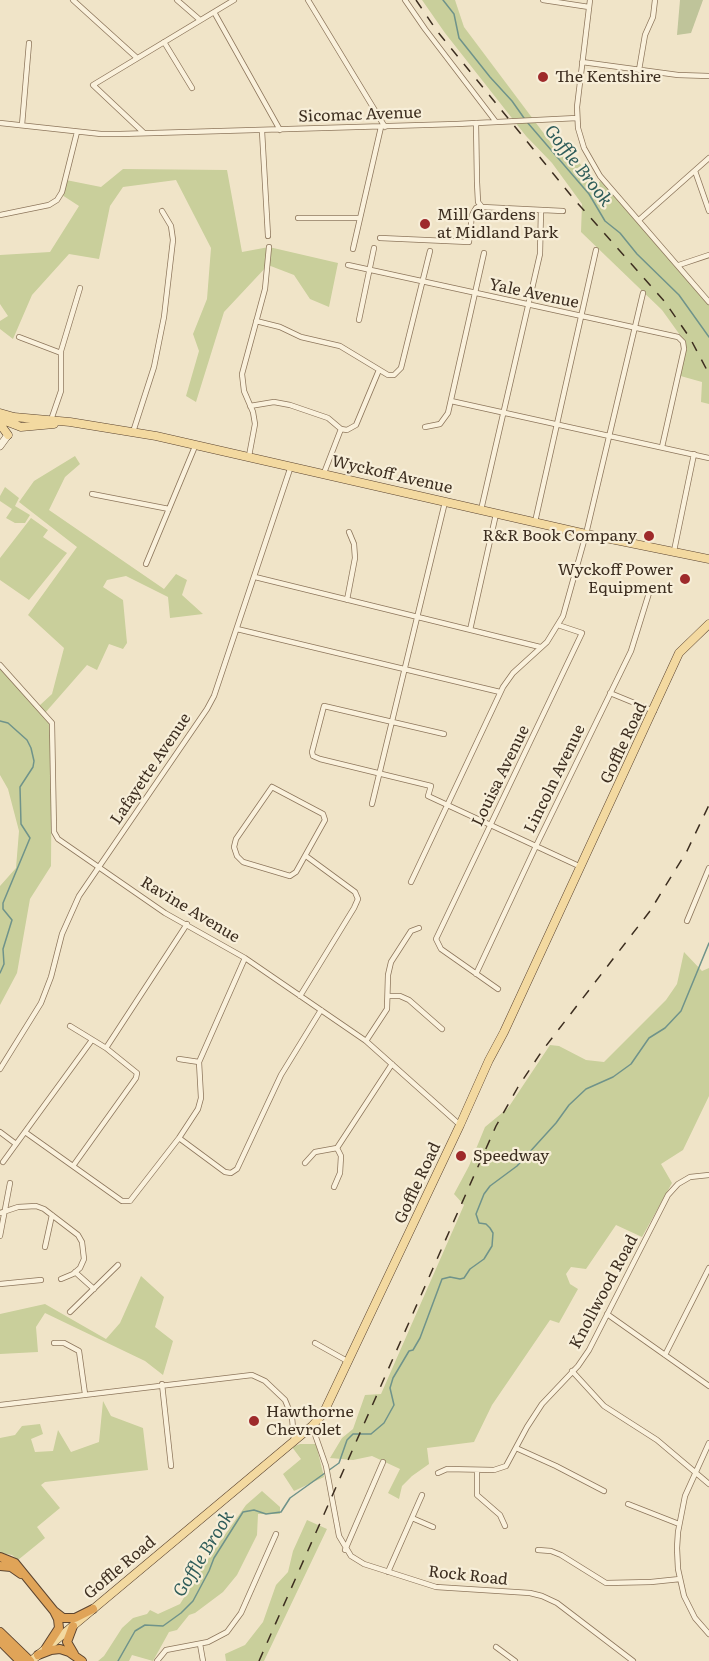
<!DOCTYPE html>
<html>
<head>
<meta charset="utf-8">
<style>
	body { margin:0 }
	canvas { display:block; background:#f0e4c8 }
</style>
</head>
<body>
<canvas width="709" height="1661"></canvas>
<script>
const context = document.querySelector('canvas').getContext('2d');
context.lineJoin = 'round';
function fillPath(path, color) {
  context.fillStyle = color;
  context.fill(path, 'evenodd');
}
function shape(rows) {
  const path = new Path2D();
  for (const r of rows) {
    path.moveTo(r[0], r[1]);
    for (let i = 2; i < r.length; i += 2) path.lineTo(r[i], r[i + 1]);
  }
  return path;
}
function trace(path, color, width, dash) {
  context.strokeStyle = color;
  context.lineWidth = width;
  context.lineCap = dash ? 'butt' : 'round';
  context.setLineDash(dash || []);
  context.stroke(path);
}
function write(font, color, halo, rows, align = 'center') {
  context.font = font + ' Literata,serif';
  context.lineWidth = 4.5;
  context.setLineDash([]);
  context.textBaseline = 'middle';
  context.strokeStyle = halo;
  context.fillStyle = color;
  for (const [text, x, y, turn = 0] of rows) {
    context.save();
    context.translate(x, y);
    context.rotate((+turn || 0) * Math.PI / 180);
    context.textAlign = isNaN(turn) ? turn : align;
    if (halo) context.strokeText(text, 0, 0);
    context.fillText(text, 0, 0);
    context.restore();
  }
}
fillPath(shape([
	[422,0,455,0,464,27,554,147,570,151,596,184,604,179,709,304,709,404,701,402,702,382,677,375,685,342,662,310,581,232,582,204,552,163,526,136,445,33],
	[123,169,227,170,242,252,269,247,338,263,329,307,310,299,294,275,268,265,224,312,196,402,186,396,199,351,193,334,207,299,211,248,176,180,123,187,110,206,99,259,69,254,32,295,13,339,0,329,0,321,8,316,0,304,0,255,50,252,79,206,62,195,66,180,101,187],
	[75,456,80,464,65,477,49,510,164,589,176,574,187,580,182,595,203,614,170,618,168,597,126,576,107,580,103,587,123,600,127,643,123,649,109,644,97,670,87,665,45,713,52,731,51,866,30,899,17,973,0,1005,0,886,16,868,19,831,8,789,0,775,0,665,39,706,52,694,64,648,28,615,77,547,19,502,34,481],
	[5,487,19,498,15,506,30,515,25,523,15,523,6,518,12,509,0,501,0,496],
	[31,518,48,530,43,537,67,553,29,600,0,580,0,558],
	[684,952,702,971,709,968,709,1096,683,1150,661,1164,672,1183,642,1237,616,1225,586,1269,571,1267,566,1274,570,1284,578,1289,559,1323,550,1320,492,1405,474,1442,427,1448,429,1464,412,1476,402,1486,399,1499,388,1493,400,1469,372,1456,353,1460,330,1458,342,1438,353,1429,365,1395,381,1394,464,1205,454,1194,469,1166,485,1127,508,1108,550,1045,559,1046,586,1060,604,1062,666,1000,677,984],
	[141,1276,164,1297,155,1327,173,1341,163,1375,145,1361,45,1313,36,1327,38,1352,0,1354,0,1314,45,1304,106,1339,120,1323],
	[103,1401,111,1416,143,1428,148,1470,45,1482,41,1485,60,1508,37,1527,45,1538,18,1560,12,1555,0,1553,0,1438,15,1435,22,1426,40,1424,43,1434,31,1439,35,1452,53,1451,58,1430,71,1452,99,1442],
	[300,1444,316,1444,324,1477,294,1491,283,1474,301,1459,292,1447],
	[262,1491,280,1507,280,1514,258,1514,257,1535,237,1575,223,1592,195,1613,189,1615,177,1630,169,1632,153,1661,132,1655,129,1661,98,1661,104,1656,122,1628,133,1618,147,1614,150,1610,158,1614,180,1604,212,1553,246,1505],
	[307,1520,327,1529,264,1661,226,1661,225,1654,245,1645,263,1622,276,1585,288,1572,293,1551]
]), '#c9cf9b');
fillPath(shape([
	[680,0,703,0,691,33,677,35]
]), '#bfc49a');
trace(shape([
	[443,0,454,14,459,38,490,77,512,101,524,118],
	[527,122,589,194,605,221,620,233,637,254,679,295,709,337],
	[0,721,8,723,27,740,31,748,34,761,33,767,20,787,21,824,30,838,3,903,3,909,12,920,3,949,4,964,0,973],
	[118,1661,135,1631,145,1625,163,1626,181,1613,193,1601,209,1571,214,1558,243,1512,254,1510,266,1514,281,1512,290,1498,339,1463,347,1440,353,1434,371,1434,384,1423,394,1405,390,1388,393,1378,409,1351,413,1350,420,1338,442,1279,450,1277,460,1279,464,1278,470,1269,484,1259,492,1246,493,1233,490,1228,486,1224,479,1223,476,1214,484,1194,490,1186,517,1166,556,1123,569,1105,586,1089,613,1077,631,1064,649,1038,665,1028,681,1011,709,943]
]), '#6f938a', 1.5);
const street = shape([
	[73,0,137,58],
	[177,0,200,20],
	[308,0,385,127],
	[405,0,425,29,496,122],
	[543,0,589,7],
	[590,0,577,107,578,128,584,148,600,176,709,302],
	[214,12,280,130],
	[164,42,192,88],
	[582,62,678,75,709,76],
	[639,70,645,35,653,17,655,0],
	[0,123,101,134,120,134,457,124,577,118],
	[476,123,477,182,478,202,482,207,563,211],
	[22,125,29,43],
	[262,131,268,236],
	[144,133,93,85,234,0],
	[695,171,709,211],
	[0,215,49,205,57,200,62,192,77,132],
	[298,218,360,218],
	[639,220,709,158],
	[380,238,469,242,472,215,476,208,480,206],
	[353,249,381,127],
	[348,265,678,337,683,342,684,349,662,447],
	[679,265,709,255],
	[359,320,374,248],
	[256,321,280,327,301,337,340,346,388,375,394,375,401,368,430,251],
	[19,337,61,353],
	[451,401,709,458],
	[250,406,274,402,290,405,328,418,341,429],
	[51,420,61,391,61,351,80,288],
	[425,427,440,424,448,413,484,253],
	[341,429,347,430,356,425,379,370],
	[133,432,154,367,164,317,173,240,171,226,162,211],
	[249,456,255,424,253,412,244,391,242,374,265,289,269,247],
	[324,473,341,429],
	[92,494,169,509],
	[481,510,540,254,541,210],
	[535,522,596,250],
	[674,551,694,454],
	[146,564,196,444],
	[255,577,540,647],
	[347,600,355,558,354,544,349,532],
	[237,629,500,692],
	[470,630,496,514],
	[0,665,52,723,54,832,58,839,165,913,245,958,366,1041,460,1125],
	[610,693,654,711],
	[444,734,324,706,312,752,313,756,320,759,431,786,428,796,581,867],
	[272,787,323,814,325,820,296,872,290,876,243,862,237,856,234,847,236,839,272,787],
	[372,804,445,502],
	[411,882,503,687,513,673,547,642,563,616,586,534,643,293],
	[687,921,709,868],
	[476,974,536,846,631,651,649,593],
	[498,989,441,949,436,939,582,633,558,625],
	[300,996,354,908,358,899,355,892,306,856],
	[389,996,400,996,409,1000,442,1029],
	[70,1026,106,1048,137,1073,136,1078,73,1166],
	[366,1041,387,1009,388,975,391,962,411,931,419,928],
	[106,1048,187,924],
	[179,1059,199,1062],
	[0,1069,41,1003,51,977,62,934,79,896,207,709,214,696,291,466],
	[0,1132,16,1144],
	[25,1132,122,1201,130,1201,179,1138,198,1109,201,1098,199,1062,245,958],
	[179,1138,225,1172,231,1173,237,1169,281,1075,321,1010],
	[337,1148,392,1064],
	[3,1162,92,1040],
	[305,1163,315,1152,337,1148],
	[334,1187,340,1173,341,1156,337,1148],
	[0,1213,18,1207,36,1206,44,1209,78,1235,82,1242,84,1259,80,1268,73,1274,61,1279],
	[0,1236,10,1183],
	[45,1247,52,1215],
	[75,1272,94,1289],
	[0,1284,41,1280],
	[70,1312,118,1265],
	[607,1314,709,1386],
	[54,1343,64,1343,79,1351,85,1394],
	[315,1343,349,1362],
	[665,1355,709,1268],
	[572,1371,604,1406,657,1440,709,1484],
	[162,1384,171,1466],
	[0,1405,252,1375,265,1381,285,1400,292,1417,294,1440],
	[312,1426,326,1466,339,1536,351,1556,364,1564,436,1587,530,1593,542,1596,557,1603,633,1661],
	[709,1443,685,1496,678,1532,677,1548,678,1569,684,1596,695,1618,709,1634],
	[516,1448,556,1466,604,1491],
	[477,1470,477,1495,500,1515,505,1526],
	[438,1473,447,1469,494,1470,506,1466,527,1427,542,1404,578,1366,589,1350,668,1195,678,1184,690,1177,709,1175],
	[628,1504,679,1524],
	[412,1518,433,1527],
	[345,1550,383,1462],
	[538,1550,551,1551,561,1555,606,1583,651,1582,680,1579],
	[388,1572,422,1495],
	[200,1644,203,1661],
	[496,1647,515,1661],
	[157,1661,166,1650,208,1642,227,1632,241,1613,276,1534]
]);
const secondary = shape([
	[0,446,8,435]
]);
const primary = shape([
	[0,413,14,417,70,422,156,436,586,534,709,559],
	[0,419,21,427,54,424],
	[0,424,8,435],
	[31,1661,312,1426,323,1414,460,1125,489,1060,504,1032,679,653,709,624]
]);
const highway = shape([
	[0,1557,15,1563,54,1611,63,1618,75,1618,93,1609],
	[0,1566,11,1567,21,1574],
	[73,1626,67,1642,74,1654],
	[0,1632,30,1661],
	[0,1641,20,1661],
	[46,1648,59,1628,58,1619,54,1611],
	[38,1655,51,1650,60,1649,69,1652,82,1661]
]);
trace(street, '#8d765c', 6);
trace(secondary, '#6f573f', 8);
trace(primary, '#5b4430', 9);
trace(highway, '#5b4430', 10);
trace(street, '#faf1dc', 4.5);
trace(secondary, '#faf1dc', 7);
trace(primary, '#f3d9a0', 8);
trace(highway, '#e0a458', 8);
trace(shape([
	[416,0,437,31,573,198,665,302,690,338,709,374],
	[259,1661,496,1126,518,1087,542,1051,650,911,687,851,709,805]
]), '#3d2e20', 1.5, [10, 10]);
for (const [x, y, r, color] of [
	[543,77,6,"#9e2a2b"],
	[425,224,6,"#9e2a2b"],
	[649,536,6,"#9e2a2b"],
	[685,579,6,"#9e2a2b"],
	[461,1156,6,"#9e2a2b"],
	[254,1421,6,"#9e2a2b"]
]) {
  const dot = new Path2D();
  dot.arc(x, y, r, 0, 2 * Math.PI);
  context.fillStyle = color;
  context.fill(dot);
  trace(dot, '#f7eed8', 2);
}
write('16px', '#3d2e20', '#f7eed8', [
	["The Kentshire",555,77],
	["Mill Gardens",437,215],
	["at Midland Park",437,233],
	["R&R Book Company",637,536,"right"],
	["Wyckoff Power",673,570,"right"],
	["Equipment",673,588,"right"],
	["Speedway",473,1156],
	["Hawthorne",266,1412],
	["Chevrolet",266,1430]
], 'left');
write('16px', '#3d2e20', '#f7eed8', [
	["Sicomac Avenue",360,115,-2],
	["Yale Avenue",534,294,12],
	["Wyckoff Avenue",392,475,13],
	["Goffle Road",624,743,-65],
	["Lafayette Avenue",151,769,-56],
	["Louisa Avenue",501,776,-64],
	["Lincoln Avenue",555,779,-64],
	["Ravine Avenue",190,910,31],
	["Goffle Road",418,1183,-65],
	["Knollwood Road",604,1292,-62],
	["Goffle Road",120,1568,-40],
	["Rock Road",468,1576,6]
]);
write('italic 18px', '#2f5d5a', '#f7eed8', [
	["Goffle Brook",578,166,52],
	["Goffle Brook",204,1554,-58]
]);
</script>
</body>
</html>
